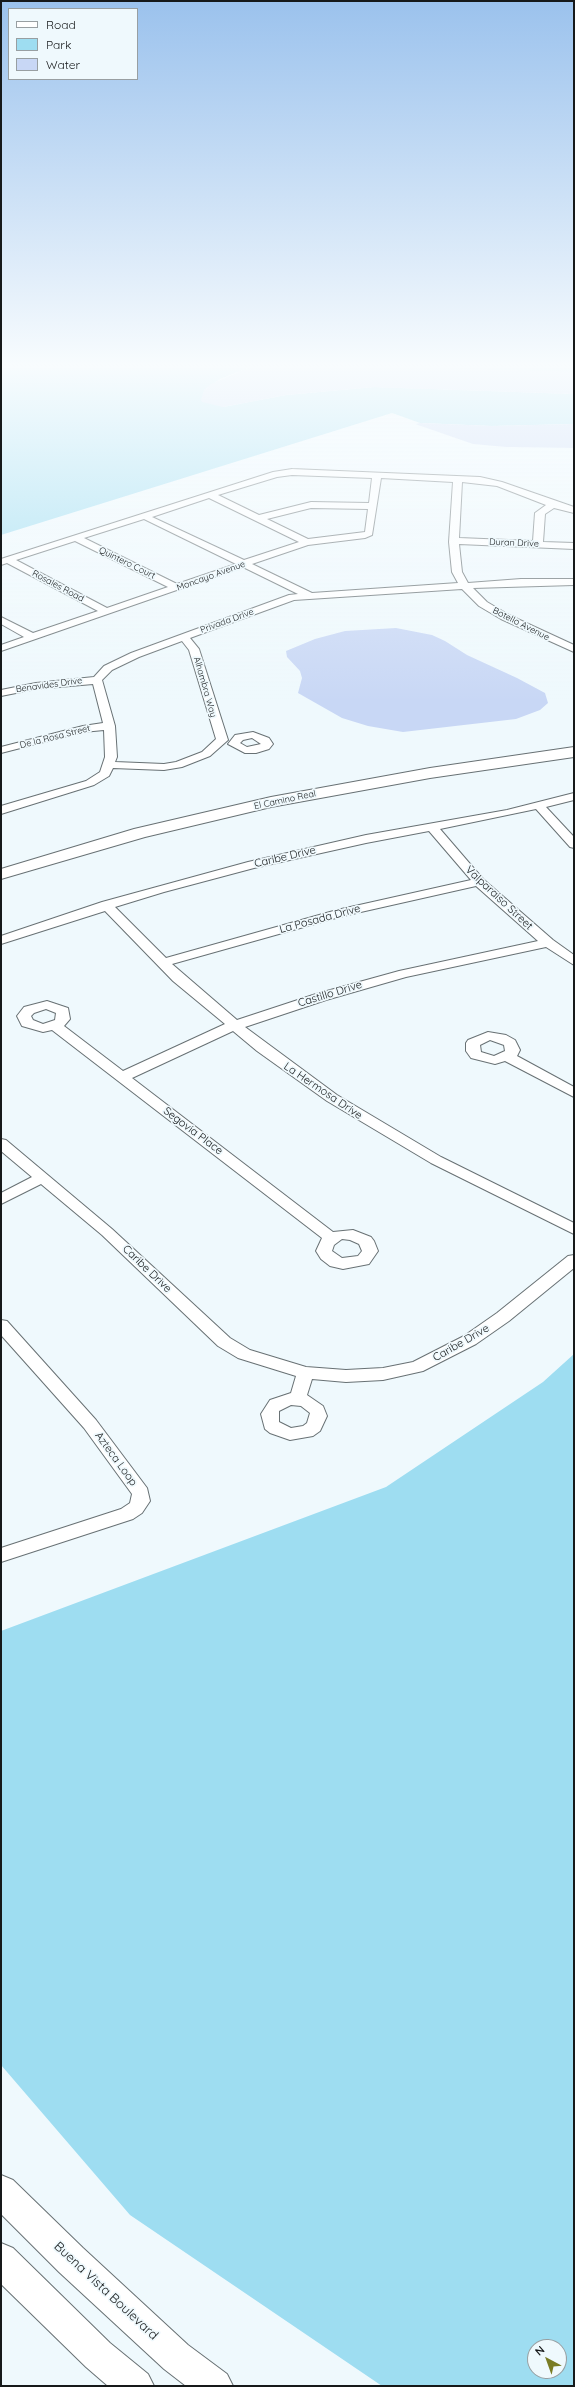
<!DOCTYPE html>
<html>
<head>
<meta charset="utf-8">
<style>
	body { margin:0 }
	#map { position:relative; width:575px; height:2387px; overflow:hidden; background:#eff9fd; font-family:Quicksand,sans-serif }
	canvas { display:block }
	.frame { position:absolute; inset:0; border:2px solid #16191a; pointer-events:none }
	.legend { position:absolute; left:8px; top:8px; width:130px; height:72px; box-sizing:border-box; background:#eff9fd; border:1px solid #989fa2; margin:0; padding:5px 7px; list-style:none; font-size:12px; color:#16191a }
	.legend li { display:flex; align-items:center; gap:8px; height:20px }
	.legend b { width:20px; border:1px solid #989fa2 }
	.north { position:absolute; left:527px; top:2339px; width:40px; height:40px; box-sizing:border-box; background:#eff9fd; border:1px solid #989fa2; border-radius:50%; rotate:319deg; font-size:11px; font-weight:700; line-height:16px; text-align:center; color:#16191a }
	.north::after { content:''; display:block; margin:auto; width:14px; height:18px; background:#797c25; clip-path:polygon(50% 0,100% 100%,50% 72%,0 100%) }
</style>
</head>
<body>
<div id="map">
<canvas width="575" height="2387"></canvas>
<div class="frame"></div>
<ul class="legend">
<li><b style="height:5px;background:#fff"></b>Road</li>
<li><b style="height:11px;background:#9eddf1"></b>Park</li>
<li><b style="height:11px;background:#c8d7f5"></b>Water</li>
</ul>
<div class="north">N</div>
</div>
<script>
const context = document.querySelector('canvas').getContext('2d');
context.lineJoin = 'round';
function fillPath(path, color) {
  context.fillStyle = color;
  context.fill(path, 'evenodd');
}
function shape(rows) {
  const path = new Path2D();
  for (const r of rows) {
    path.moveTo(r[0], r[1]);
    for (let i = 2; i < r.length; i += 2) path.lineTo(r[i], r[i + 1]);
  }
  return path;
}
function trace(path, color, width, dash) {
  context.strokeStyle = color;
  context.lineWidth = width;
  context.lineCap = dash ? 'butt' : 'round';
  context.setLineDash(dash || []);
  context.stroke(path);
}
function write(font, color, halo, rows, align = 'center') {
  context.font = font + ' Quicksand,sans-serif';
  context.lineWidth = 3.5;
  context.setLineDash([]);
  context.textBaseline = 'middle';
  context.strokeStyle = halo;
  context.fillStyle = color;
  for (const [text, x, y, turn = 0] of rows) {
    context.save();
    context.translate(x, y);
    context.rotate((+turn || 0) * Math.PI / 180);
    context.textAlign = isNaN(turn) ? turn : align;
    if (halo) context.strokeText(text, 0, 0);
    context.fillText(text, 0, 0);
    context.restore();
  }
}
fillPath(shape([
	[1,368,248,368,220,379,204,390,223,407,286,395,374,387,574,394,574,424,492,426,420,423,392,413,1,535],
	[455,368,574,368,574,372,558,373],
	[574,1354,574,2386,382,2386,130,2215,1,2065,1,1631,386,1487,543,1382],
	[535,2347,559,2347,559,2371,535,2371]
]), '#9eddf1');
fillPath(shape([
	[248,368,455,368,574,372,574,394,374,387,286,395,223,407,202,402,201,400,204,390,211,384],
	[420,423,492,426,574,424,574,448,506,447,473,444,415,424],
	[396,628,432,635,445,641,467,655,517,678,545,693,548,703,540,710,516,719,403,732,368,726,342,718,298,693,302,678,300,671,287,657,286,651,315,639,345,631]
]), '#c8d7f5');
const minor = shape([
	[292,469,480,477,502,482,574,507,574,513,554,508,545,514,543,542,574,543,574,549,459,544,462,572,468,583,521,579,574,579,574,585,473,588,487,602,509,615,574,645,574,652,501,619,479,606,462,589,294,600,190,638,199,649,228,740,210,756,182,767,164,770,113,768,109,776,94,785,1,814,1,806,86,781,100,772,105,757,104,730,83,732,1,753,1,747,83,726,103,723,93,684,36,689,1,696,1,690,36,683,94,677,104,666,131,653,289,595,298,594,243,567,1,651,1,645,24,637,1,624,1,617,33,633,98,611,7,563,1,565,1,559,273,472,292,469],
	[292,475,372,478,369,503,311,502,259,515,218,495,277,477,292,475],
	[381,478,453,482,449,542,452,572,458,583,312,593,252,564,308,545,365,538,372,535,381,478],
	[462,482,497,486,546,505,535,513,533,541,459,538,462,482],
	[209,498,299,542,244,560,152,517,209,498],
	[311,508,368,509,365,532,308,539,267,519,311,508],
	[144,519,236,564,177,584,84,538,144,519],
	[75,541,168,587,107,608,16,560,75,541],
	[182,641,189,650,216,739,202,752,176,762,164,764,115,762,117,757,115,726,102,680,112,670,139,657,182,641],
	[253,732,269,738,273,744,269,749,256,753,245,753,228,744,235,735,253,732],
	[252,738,261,744,247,747,240,743,243,740,252,738],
	[574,793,574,800,546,807,574,837,574,848,570,847,536,809,440,829,483,879,553,940,574,955,574,965,546,947,406,977,326,1000,245,1027,337,1095,441,1157,574,1223,574,1234,431,1163,327,1101,257,1051,233,1031,132,1078,333,1232,353,1230,371,1237,374,1241,378,1251,369,1264,343,1269,330,1266,321,1259,316,1251,322,1238,52,1030,43,1032,22,1026,17,1016,24,1007,47,1001,68,1008,70,1019,64,1026,123,1071,225,1024,173,981,105,911,1,944,1,936,102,902,248,862,366,835,507,810,574,793],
	[429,831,471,880,337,910,166,958,115,907,164,892,254,868,366,843,429,831],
	[476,886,538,941,399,971,316,994,237,1020,172,964,343,916,476,886],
	[46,1009,56,1013,55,1020,43,1024,33,1020,31,1016,34,1013,46,1009],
	[342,1239,350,1240,359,1244,362,1251,358,1256,342,1258,332,1251,334,1245,342,1239],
	[488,1032,506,1035,515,1040,520,1050,517,1056,574,1087,574,1097,505,1061,495,1064,471,1058,466,1051,466,1043,468,1040,488,1032],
	[490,1040,504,1045,505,1051,494,1056,481,1052,480,1045,490,1040],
	[1,1139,6,1140,112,1229,230,1338,250,1350,306,1367,346,1370,383,1368,413,1362,464,1336,497,1313,568,1256,574,1255,574,1268,509,1321,476,1344,423,1371,383,1380,346,1382,312,1379,307,1395,323,1406,327,1416,320,1431,313,1436,290,1440,270,1433,265,1429,261,1414,270,1400,291,1393,296,1376,238,1358,218,1346,102,1235,41,1184,1,1204,1,1193,32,1177,1,1151,1,1139],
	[291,1405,301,1406,310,1413,307,1423,303,1426,291,1428,279,1422,279,1411,291,1405],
	[1,1320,7,1321,96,1420,147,1488,150,1501,142,1513,133,1519,1,1562,1,1548,121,1509,130,1503,132,1494,84,1428,1,1335,1,1320]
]);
const secondary = shape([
	[574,747,574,757,430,778,271,807,145,837,1,879,1,869,134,829,271,797,430,768,574,747],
	[1,2175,13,2180,83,2248,188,2345,227,2374,233,2386,186,2386,164,2369,59,2272,1,2214,1,2175],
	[1,2243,13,2248,110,2343,148,2374,154,2386,108,2386,86,2367,1,2284,1,2243]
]);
trace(minor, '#687174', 2);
trace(secondary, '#687174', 2);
fillPath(minor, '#fff');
fillPath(secondary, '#fff');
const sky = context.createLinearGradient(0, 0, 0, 702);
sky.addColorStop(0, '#9bc2ed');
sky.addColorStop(0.52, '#f8fcfe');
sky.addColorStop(1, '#f8fcfe00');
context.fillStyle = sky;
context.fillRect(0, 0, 575, 702);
write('9px', '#16191a', '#eff9fd', [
	["Duran Drive",514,543,2],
	["Quintero Court",127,563,26],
	["Moncayo Avenue",211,576,-20],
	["Rosales Road",58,586,28],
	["Privada Drive",227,621,-20],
	["Botello Avenue",521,624,27],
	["Benavides Drive",49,685,-8],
	["Alhambra Way",205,687,74],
	["De la Rosa Street",55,737,-14],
	["El Camino Real",285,800,-12]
]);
write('11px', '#16191a', '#eff9fd', [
	["Caribe Drive",285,857,-13],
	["Valparaiso Street",499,898,43],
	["La Posada Drive",320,919,-15],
	["Castillo Drive",330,994,-17],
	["La Hermosa Drive",323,1091,34],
	["Segovia Place",193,1131,37],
	["Caribe Drive",147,1269,44],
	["Caribe Drive",461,1343,-30],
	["Azteca Loop",116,1459,54]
]);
write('13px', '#16191a', '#eff9fd', [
	["Buena Vista Boulevard",106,2291,43]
]);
</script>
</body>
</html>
